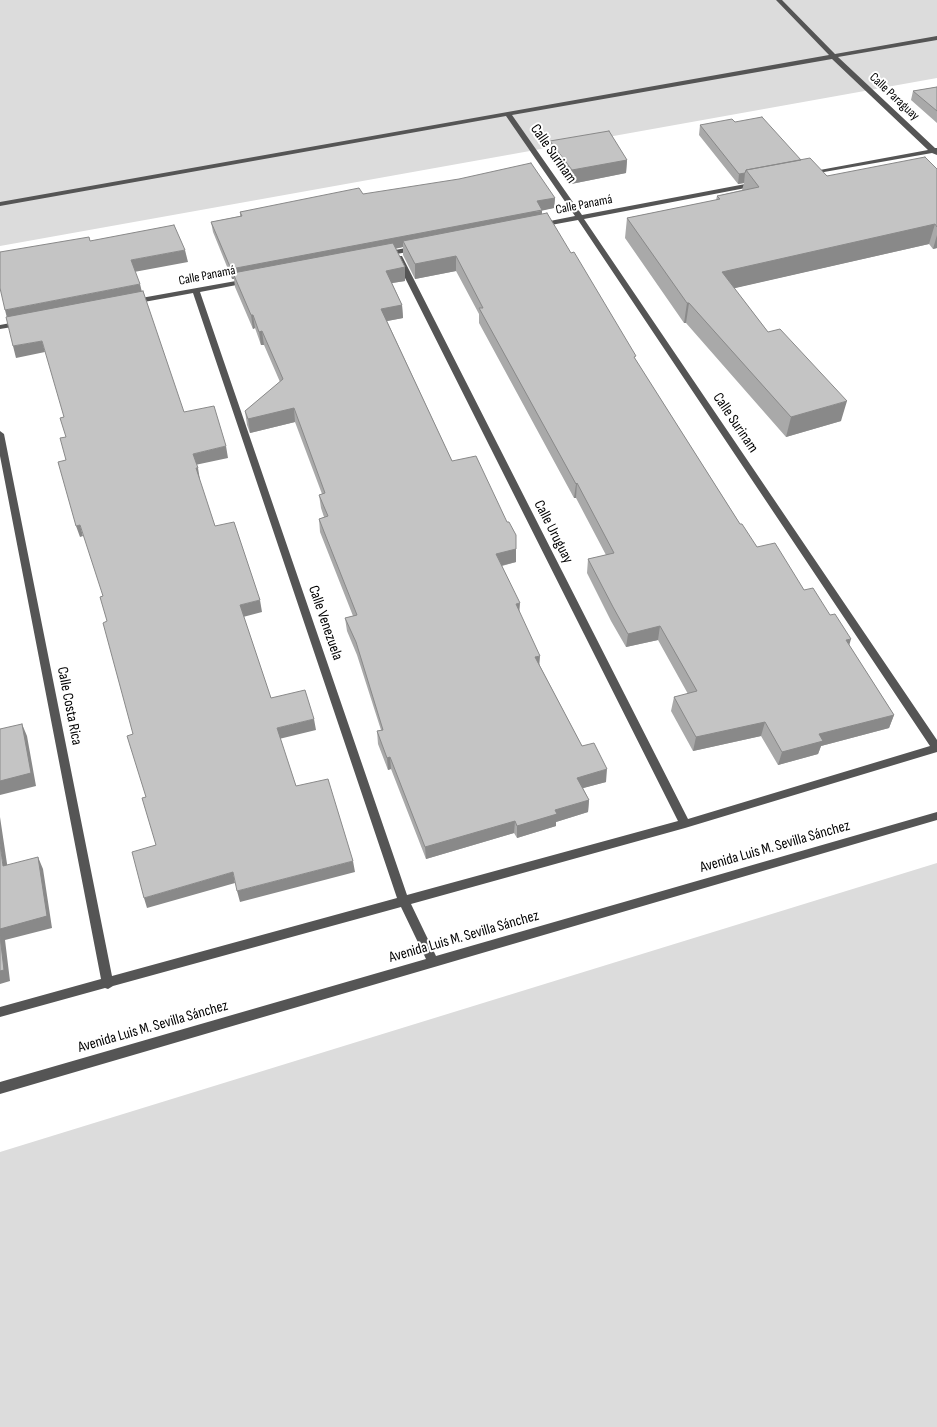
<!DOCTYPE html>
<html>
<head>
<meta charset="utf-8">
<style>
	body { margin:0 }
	canvas { display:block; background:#fff }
</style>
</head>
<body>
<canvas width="937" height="1427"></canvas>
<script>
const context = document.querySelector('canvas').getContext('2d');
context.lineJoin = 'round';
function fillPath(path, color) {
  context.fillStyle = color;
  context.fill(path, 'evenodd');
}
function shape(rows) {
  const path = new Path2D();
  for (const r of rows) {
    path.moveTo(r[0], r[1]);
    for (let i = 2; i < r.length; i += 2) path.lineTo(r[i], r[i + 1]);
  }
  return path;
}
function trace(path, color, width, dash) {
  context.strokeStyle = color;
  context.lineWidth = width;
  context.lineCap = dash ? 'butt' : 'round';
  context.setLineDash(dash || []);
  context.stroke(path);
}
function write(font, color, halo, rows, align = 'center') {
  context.font = font + ' "Sofia Sans Condensed",sans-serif';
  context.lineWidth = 4;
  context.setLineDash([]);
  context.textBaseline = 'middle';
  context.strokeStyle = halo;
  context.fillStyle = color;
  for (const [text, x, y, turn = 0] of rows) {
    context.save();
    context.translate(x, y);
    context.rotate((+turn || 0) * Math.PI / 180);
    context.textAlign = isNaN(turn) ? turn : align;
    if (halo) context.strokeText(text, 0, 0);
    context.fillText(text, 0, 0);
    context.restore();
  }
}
fillPath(shape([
	[0,0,937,0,937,78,0,246],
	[937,863,937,1427,0,1427,0,1152]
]), '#dcdcdc');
fillPath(shape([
	[776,0,782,0,835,54,937,36,937,40,838,57,935,148,937,148,937,155,932,153,807,175,807,173,809,172,928,150,832,59,512,115,582,215,756,182,760,184,756,186,584,219,937,740,937,752,685,828,411,904,436,956,937,812,937,820,0,1094,0,1082,426,959,401,907,113,986,108,989,105,988,0,1017,0,1007,101,979,0,456,0,431,4,434,112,976,397,898,193,293,133,304,130,304,130,300,247,279,251,281,247,283,200,292,407,895,678,821,395,258,396,256,402,256,403,258,688,819,930,746,578,220,540,227,536,225,540,223,575,216,506,116,0,206,0,202,829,55,776,0],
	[416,246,420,248,419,250,385,256,381,254,385,252,416,246],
	[21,321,25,323,24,325,0,329,0,325,21,321]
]), '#555');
fillPath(shape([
	[937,87,937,123,911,100,913,91],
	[735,122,801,160,827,176,937,169,937,248,933,249,929,244,734,288,768,332,841,421,786,437,686,323,684,323,625,238,627,218,716,200,717,196,742,190,744,183,738,184,699,135,700,125],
	[550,141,627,160,626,173,571,184,550,154],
	[363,194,555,198,554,208,542,210,542,214,635,359,740,524,757,547,804,590,849,645,894,715,889,728,821,746,818,754,778,765,761,736,693,751,671,711,674,697,688,694,658,640,626,647,611,621,587,573,588,559,606,555,576,498,574,498,479,323,479,314,456,271,415,279,403,255,403,247,395,249,405,281,392,283,402,305,403,318,387,321,452,461,516,549,516,562,502,566,540,666,582,746,606,782,583,788,589,800,588,812,556,822,556,826,517,838,514,833,426,859,391,769,388,770,378,744,377,731,381,730,357,655,347,631,345,618,353,616,320,532,319,519,324,517,321,508,319,495,322,494,295,422,250,433,247,425,245,411,280,382,264,345,261,345,255,328,253,329,235,287,234,279,232,279,213,232,211,222,240,216,240,212]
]), '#a9a9a9');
fillPath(shape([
	[627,160,626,173,571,184,572,170],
	[745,173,744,183,738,184,739,174],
	[555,198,554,208,536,212,537,201],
	[542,210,542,221,403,241,403,247,236,279,233,273,234,279,232,279,231,269],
	[935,224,929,244,718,292,722,272],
	[937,235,937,248,933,249],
	[185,250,188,262,134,272,131,260],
	[456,256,456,271,415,279,415,264],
	[405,267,405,281,386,284,386,271],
	[140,284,143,296,8,322,5,310],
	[687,303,689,303,686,323,684,323],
	[402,305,403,318,382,322,381,309],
	[251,315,253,315,255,328,253,329],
	[262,331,264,345,261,345,259,332],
	[42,341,45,352,16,358,13,346],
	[847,401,841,421,786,437,791,417],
	[294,408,295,422,250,433,248,419],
	[226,446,228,458,195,465,193,454],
	[196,468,198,468,200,480,198,480],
	[577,483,576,498,574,498,576,484],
	[80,525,83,536,80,537,76,526],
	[516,549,516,562,496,567,496,554],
	[260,600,262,612,243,617,240,605],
	[520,603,519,616,516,604],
	[660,626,658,640,626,647,628,634],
	[851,639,847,653,846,640],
	[540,656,539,669,535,657],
	[894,715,889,728,821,746,818,754,778,765,782,752,819,734],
	[314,719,316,730,279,739,277,728],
	[765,722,761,736,693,751,696,737],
	[22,724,27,736,36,786,0,795,0,781],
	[390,757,391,769,388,770,387,758],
	[607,769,606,782,576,790,577,778],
	[589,800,588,812,556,822,556,826,517,838,517,826,555,810],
	[0,817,9,877,3,866,0,844],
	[515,821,514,833,426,859,425,847],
	[38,857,43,869,52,928,5,940,10,981,0,984,0,929],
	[353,861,355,872,240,902,237,891],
	[233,872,235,883,147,908,144,898]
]), '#898989');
const building = shape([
	[937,87,937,111,913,91,937,87],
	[762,117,801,160,746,170,745,173,739,174,700,125,732,119,735,122,762,117],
	[609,131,627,160,572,170,550,141,609,131],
	[925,157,937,169,937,227,935,224,722,272,768,332,780,329,847,401,791,417,689,303,687,303,627,218,720,199,717,196,759,187,746,170,810,158,827,176,925,157],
	[531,163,555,198,537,201,542,210,231,269,211,222,242,216,240,212,359,188,363,194,459,179,531,163],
	[547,213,571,253,574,252,636,356,634,357,740,524,742,524,757,547,775,543,804,590,813,588,830,615,835,614,851,639,846,640,894,715,819,734,823,741,782,752,765,722,696,737,674,697,697,691,660,626,628,634,613,607,588,559,614,553,577,483,576,484,479,308,483,308,456,256,415,264,403,241,547,213],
	[174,225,185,250,131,260,140,284,5,310,0,288,0,252,89,237,90,241,174,225],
	[393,243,405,267,386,271,402,305,381,309,452,461,476,456,507,522,509,522,516,535,516,549,496,554,520,603,516,604,540,656,535,657,582,746,594,743,607,769,577,778,589,800,555,810,557,814,517,826,515,821,425,847,390,757,387,758,377,731,383,730,356,642,345,618,357,615,319,519,328,516,319,495,325,493,294,408,248,419,245,411,283,379,262,331,259,332,253,315,251,315,233,273,393,243],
	[143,291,184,412,214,406,226,446,193,454,198,468,196,468,215,526,234,522,260,600,240,605,271,698,305,690,314,719,277,728,296,786,328,779,353,861,237,891,233,872,144,898,132,852,156,845,142,798,146,797,127,736,133,734,103,623,107,621,100,597,103,596,80,525,76,526,58,462,66,460,60,438,66,437,60,418,64,417,42,341,13,346,6,317,143,291],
	[22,724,31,773,0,781,0,729,22,724],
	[0,844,3,866,38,857,47,916,0,929,0,844],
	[0,936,4,970,0,971,0,936]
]);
fillPath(building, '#c4c4c4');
trace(building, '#898989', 1);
write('13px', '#000', '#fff', [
	["Calle Paraguay",894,97,43],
	["Calle Panamá",584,205,-11],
	["Calle Panamá",207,276,-11]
]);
write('15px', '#000', '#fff', [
	["Calle Surinam",553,154,55],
	["Calle Surinam",735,423,56],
	["Calle Uruguay",553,532,63],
	["Calle Venezuela",325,623,71],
	["Calle Costa Rica",69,706,79],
	["Avenida Luis M. Sevilla Sánchez",775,847,-16],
	["Avenida Luis M. Sevilla Sánchez",464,937,-16],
	["Avenida Luis M. Sevilla Sánchez",153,1027,-16]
]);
</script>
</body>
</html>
